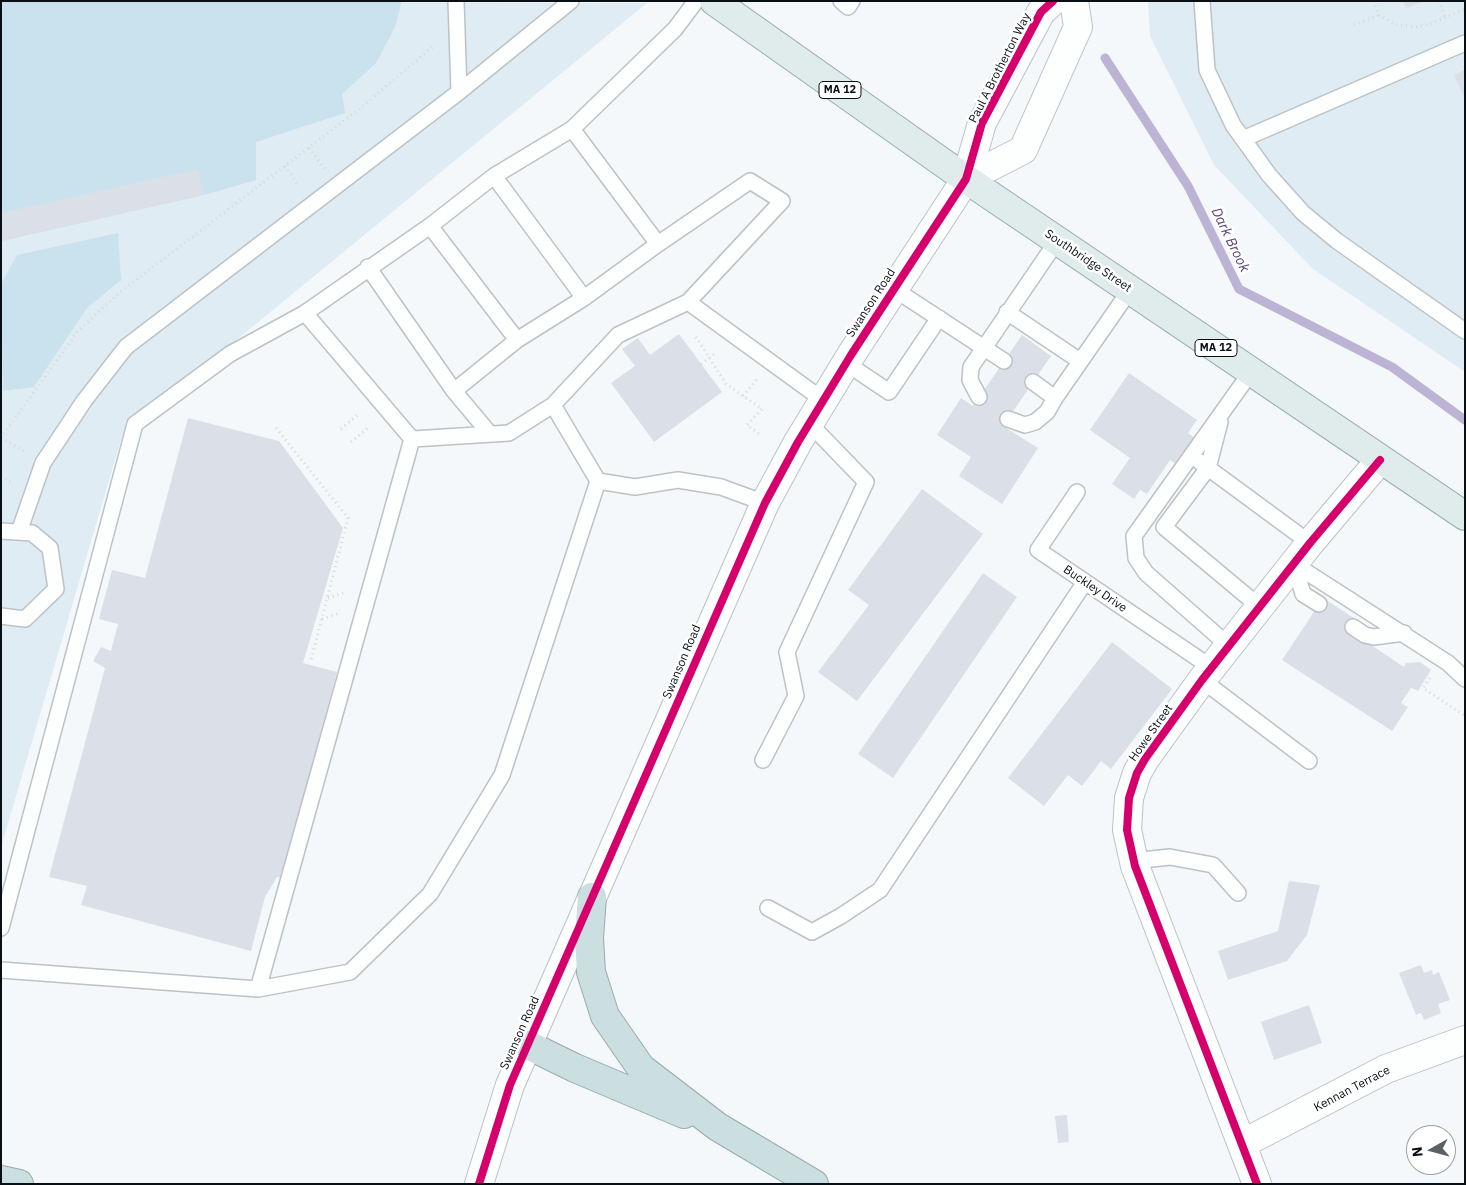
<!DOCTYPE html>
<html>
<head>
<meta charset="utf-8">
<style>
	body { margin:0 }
	#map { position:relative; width:1466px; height:1185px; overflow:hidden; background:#f4f8fa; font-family:"IBM Plex Sans",sans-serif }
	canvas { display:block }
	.frame { position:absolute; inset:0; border:2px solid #091015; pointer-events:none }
	.north { position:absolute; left:1406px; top:1125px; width:50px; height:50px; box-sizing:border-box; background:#fff; border:1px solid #9d9fa1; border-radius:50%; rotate:263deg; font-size:14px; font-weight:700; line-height:20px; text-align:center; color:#091015 }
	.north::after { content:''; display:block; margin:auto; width:18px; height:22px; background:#5b6165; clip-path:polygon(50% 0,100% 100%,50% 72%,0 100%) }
</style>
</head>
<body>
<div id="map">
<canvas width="1466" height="1185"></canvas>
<div class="frame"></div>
<div class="north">N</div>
</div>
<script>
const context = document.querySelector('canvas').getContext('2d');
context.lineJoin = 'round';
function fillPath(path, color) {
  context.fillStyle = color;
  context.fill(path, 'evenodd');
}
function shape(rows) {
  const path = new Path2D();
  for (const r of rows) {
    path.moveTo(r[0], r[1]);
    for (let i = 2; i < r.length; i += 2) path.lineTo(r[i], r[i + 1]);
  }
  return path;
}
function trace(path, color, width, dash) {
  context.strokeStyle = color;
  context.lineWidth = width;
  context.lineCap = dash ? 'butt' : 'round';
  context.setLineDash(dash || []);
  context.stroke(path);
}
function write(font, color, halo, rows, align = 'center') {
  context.font = font + ' "IBM Plex Sans",sans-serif';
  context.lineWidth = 5;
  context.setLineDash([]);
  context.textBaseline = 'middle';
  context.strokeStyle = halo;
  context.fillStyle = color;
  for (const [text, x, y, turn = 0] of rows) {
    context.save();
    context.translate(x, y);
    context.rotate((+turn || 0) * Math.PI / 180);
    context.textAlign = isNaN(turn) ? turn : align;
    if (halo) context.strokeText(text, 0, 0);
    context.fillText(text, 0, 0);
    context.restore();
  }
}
fillPath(shape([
	[1,1,647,3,123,433,1,847],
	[1148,1,1465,1,1465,372,1313,269,1214,165,1150,36]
]), '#e0ecf3');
fillPath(shape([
	[1,1,402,1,395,27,376,63,342,94,345,113,256,142,256,180,204,195,1,241],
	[118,233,121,280,87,308,34,387,3,391,1,284,17,255]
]), '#cae1ee');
trace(shape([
	[1105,58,1188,186,1239,289,1392,367,1465,420]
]), '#bdb3d4', 9);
fillPath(shape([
	[1403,1,1424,1,1406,9],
	[1465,70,1465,99,1454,75],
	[198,169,204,195,1,241,1,213],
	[679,334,722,392,654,442,611,383,635,366,622,349,638,338,650,355],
	[1022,335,1051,356,1003,426,1038,448,1002,504,959,476,971,457,937,435,961,398,973,406],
	[1129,373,1197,420,1188,433,1195,438,1176,464,1170,460,1147,494,1140,490,1134,499,1112,484,1130,458,1090,430],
	[188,418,279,441,343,528,303,663,337,672,282,878,277,877,265,897,251,951,81,905,87,886,49,877,105,668,93,661,101,647,111,651,118,624,99,619,112,570,145,578],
	[922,489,983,534,857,701,818,672,869,605,848,590],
	[983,573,1017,597,893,778,858,754],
	[1323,598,1357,620,1350,631,1404,667,1406,663,1420,662,1431,670,1418,691,1411,688,1401,703,1408,707,1392,731,1282,660],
	[1112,642,1172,689,1111,769,1101,761,1082,786,1068,775,1044,806,1008,778],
	[1289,881,1320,885,1307,935,1287,961,1228,980,1218,951,1278,931],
	[1421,965,1424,973,1432,970,1433,975,1439,972,1450,1000,1438,1004,1441,1013,1424,1020,1421,1013,1416,1015,1399,973],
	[1309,1005,1322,1043,1274,1060,1261,1022],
	[1067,1115,1069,1142,1058,1143,1055,1116]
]), '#dbe0e8');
const lane = shape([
	[456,1,459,92],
	[841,1,848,7,852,1],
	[1202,1,1207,70,1233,125,1269,175,1303,213,1337,241,1465,331],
	[572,129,658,244],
	[1243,139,1465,43],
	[494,176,584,298],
	[430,226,517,340],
	[368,267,454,391,490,434],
	[894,289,1004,361],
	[1007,312,1080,361],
	[305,313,412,439,509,433,553,405],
	[846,363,889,392,939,318],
	[1033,382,1055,398,1130,290],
	[454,391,517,340,584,298,658,244,750,181,782,201,688,302],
	[979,397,970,380,971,367,1057,241],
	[1008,419,1025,425,1035,422,1047,412,1055,398],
	[1200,462,1208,468,1220,422],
	[1077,492,1038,550,1212,668],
	[765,503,721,487,678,480,635,487,598,481,553,405,618,335,688,302,823,400],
	[1,531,32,533,50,548,56,589,25,619,1,616],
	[19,532,43,463,84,401,126,347,459,92,571,1],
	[1294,564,1448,663,1465,679],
	[1294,564,1303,594,1319,604],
	[1261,608,1164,527,1208,468,1310,543],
	[1353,627,1365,635,1374,637,1404,633],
	[1230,647,1146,573,1136,558,1134,536,1251,372],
	[1202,680,1309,761],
	[763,760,796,696,787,652,866,482,809,423],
	[1133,861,1170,857,1213,865,1238,893],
	[768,908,812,932,841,916,880,890,1085,582],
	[1,928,135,424,230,354,305,313,430,226,494,176,572,129,675,29,696,1],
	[1,970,258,989,350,972,430,894,502,775,598,481],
	[258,989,412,439]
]);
const street = shape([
	[1242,1144,1386,1069,1465,1040],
	[1257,1184,1135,866,1127,830,1129,798,1137,773,1145,759,1202,680,1310,543,1380,460]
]);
const secondary = shape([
	[966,179,1023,150,1078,27,1074,1],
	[479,1184,510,1085,765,503,798,442,851,355,966,179,982,123,1041,12,1053,1]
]);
const primary = shape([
	[714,1,966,179,1465,516]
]);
const highway = shape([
	[592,897,589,938,591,972,605,1016,641,1068,718,1127,814,1184],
	[528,1045,575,1068,684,1114],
	[1,1180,19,1184]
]);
trace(lane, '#bcc2c5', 18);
trace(street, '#bcc2c5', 30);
trace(secondary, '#bcc2c5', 30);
trace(primary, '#97acaf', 30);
trace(highway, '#97acaf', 30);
trace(shape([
	[1373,1,1379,15,1394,24,1415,27,1428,25,1465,9],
	[1439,1,1445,18],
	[1354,25,1379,15],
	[309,148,325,169],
	[285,166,299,186],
	[696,337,726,384,762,409,747,425,762,436],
	[701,364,716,353],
	[743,396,757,379],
	[276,428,348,518,311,660],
	[341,429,359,414],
	[1,438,77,332,119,293,358,110,435,45],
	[1,438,24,451],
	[351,442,370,426],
	[1,476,13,484],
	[328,598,346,592],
	[322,619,340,613],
	[1430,678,1423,688,1465,716]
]), '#d7d9d9', 3, [1, 4]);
trace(lane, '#fdfefe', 15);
trace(street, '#fdfefe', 28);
trace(secondary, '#fdfefe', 28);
trace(primary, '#e0ebec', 28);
trace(highway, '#cbdee0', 28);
trace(shape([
	[479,1184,510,1085,765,503,798,442,851,355,966,179,982,123,1041,12,1053,1],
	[1257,1184,1135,866,1127,830,1129,798,1137,773,1145,759,1202,680,1310,543,1380,460]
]), '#d6006c', 8);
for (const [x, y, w] of [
	[840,90,42],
	[1216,348,42]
]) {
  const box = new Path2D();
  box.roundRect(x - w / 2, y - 8.5, w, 17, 4);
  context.fillStyle = '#fff';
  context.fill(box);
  trace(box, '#091015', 1);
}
write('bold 11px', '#091015', null, [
	["MA 12",840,90],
	["MA 12",1216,348]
]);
write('12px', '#091015', '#fff', [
	["Paul A Brotherton Way",1000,68,-63],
	["Southbridge Street",1088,261,34],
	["Swanson Road",871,303,-57],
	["Buckley Drive",1095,589,34],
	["Swanson Road",682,662,-67],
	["Howe Street",1151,733,-55],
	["Swanson Road",520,1033,-66],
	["Kennan Terrace",1352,1089,-28]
]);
write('italic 14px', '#59427e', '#fff', [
	["Dark Brook",1230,240,64]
]);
</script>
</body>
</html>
